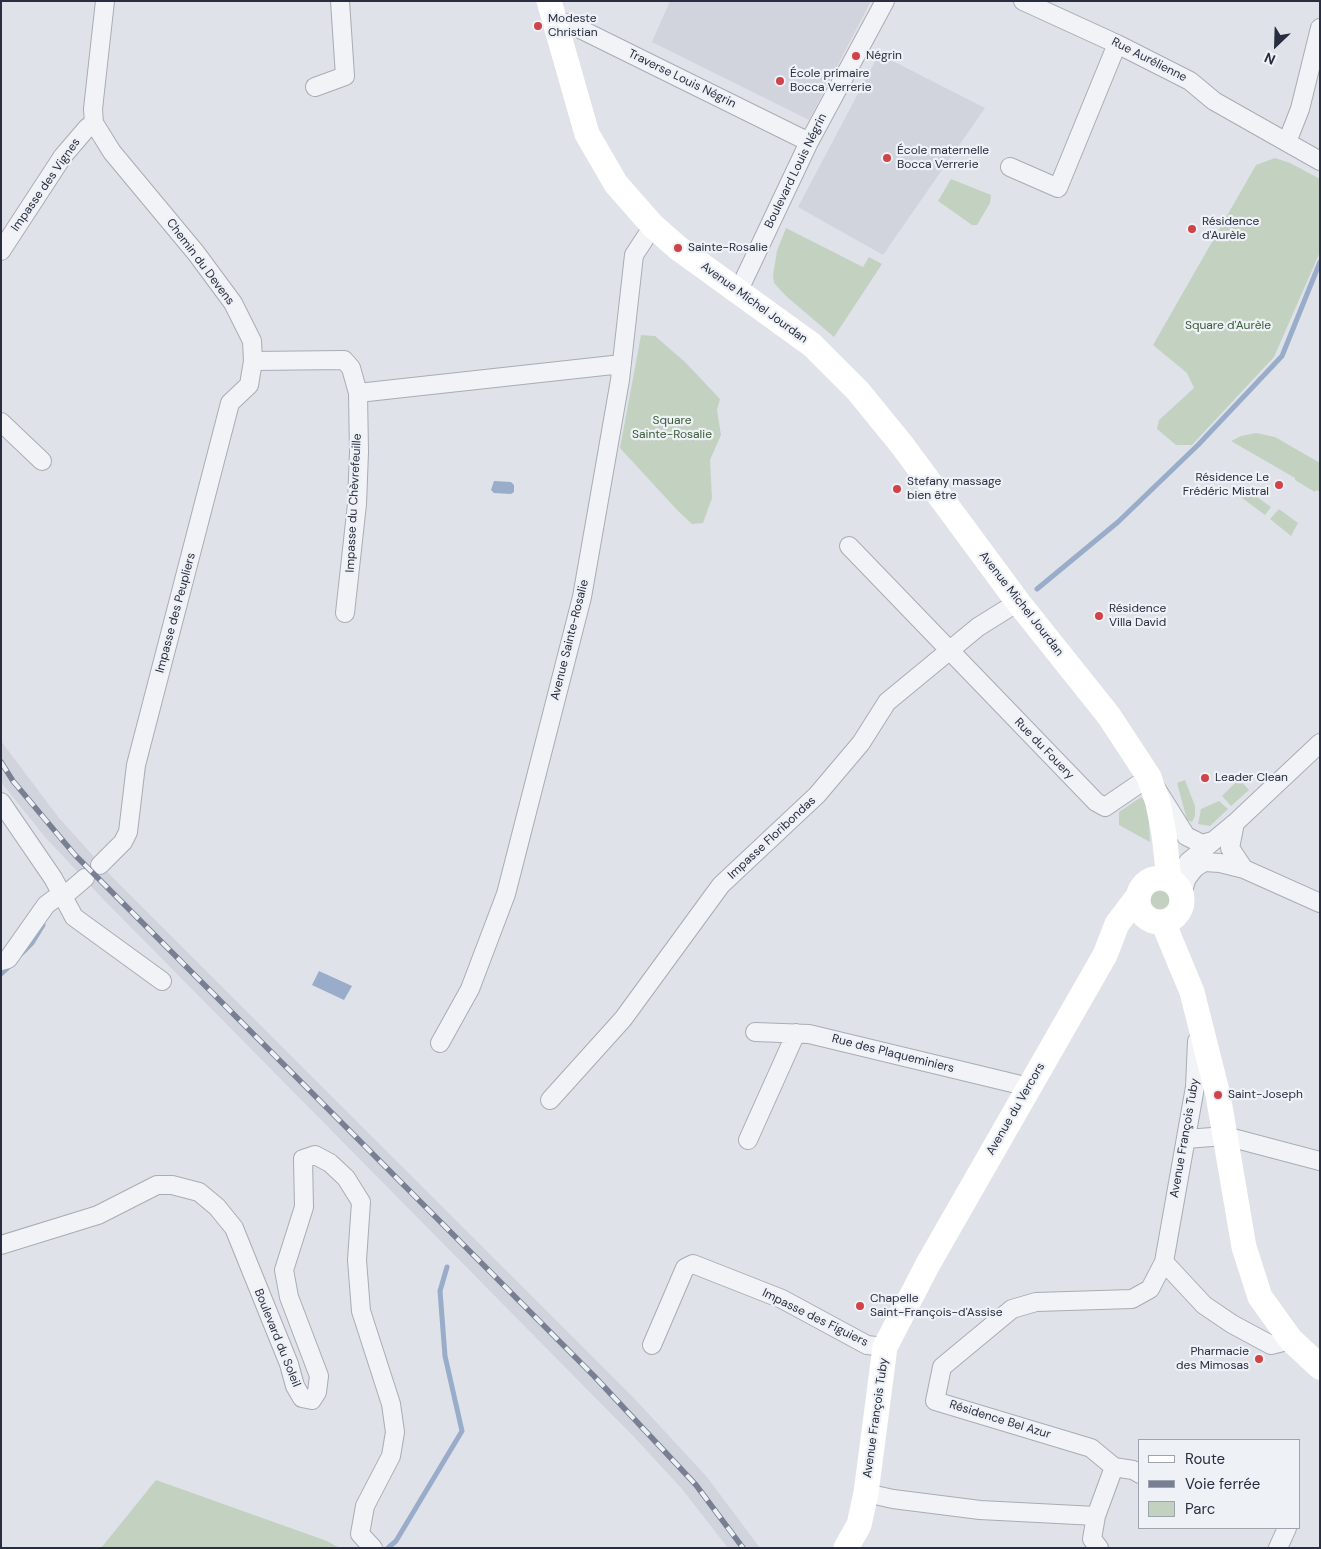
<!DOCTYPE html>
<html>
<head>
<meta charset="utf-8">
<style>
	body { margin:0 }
	#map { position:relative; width:1321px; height:1549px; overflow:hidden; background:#dfe2e8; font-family:"DM Sans",sans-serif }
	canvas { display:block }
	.frame { position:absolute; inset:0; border:2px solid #282e3f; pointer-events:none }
	.legend { position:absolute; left:1138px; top:1439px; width:162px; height:90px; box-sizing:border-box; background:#eef1f6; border:1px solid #9fa3ad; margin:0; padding:6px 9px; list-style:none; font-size:15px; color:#282e3f }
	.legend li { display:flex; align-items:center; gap:10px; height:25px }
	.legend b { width:25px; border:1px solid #9fa3ad }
	.north { position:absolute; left:1251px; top:20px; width:50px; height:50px; -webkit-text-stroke:4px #eef1f6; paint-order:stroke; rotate:204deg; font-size:14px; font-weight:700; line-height:20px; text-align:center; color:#282e3f }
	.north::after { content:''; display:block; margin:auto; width:18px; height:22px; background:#282e3f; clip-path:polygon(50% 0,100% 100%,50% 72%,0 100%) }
</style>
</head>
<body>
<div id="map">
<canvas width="1321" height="1549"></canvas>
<div class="frame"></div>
<ul class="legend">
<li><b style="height:6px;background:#fff"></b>Route</li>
<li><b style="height:6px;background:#787f92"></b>Voie ferrée</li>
<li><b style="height:14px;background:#c3d2c0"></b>Parc</li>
</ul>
<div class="north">N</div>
</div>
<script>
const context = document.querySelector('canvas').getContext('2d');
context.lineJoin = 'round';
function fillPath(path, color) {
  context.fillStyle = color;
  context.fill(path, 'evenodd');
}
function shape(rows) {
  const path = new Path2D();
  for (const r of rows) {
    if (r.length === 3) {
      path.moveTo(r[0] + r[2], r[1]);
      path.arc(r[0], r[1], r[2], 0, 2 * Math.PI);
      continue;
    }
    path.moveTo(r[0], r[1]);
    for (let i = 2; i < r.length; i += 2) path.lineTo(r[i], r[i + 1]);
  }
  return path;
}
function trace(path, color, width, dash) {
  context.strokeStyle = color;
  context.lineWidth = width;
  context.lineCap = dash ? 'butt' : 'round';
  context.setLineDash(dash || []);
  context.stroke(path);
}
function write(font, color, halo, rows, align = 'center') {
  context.font = font + ' "DM Sans",sans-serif';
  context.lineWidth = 4.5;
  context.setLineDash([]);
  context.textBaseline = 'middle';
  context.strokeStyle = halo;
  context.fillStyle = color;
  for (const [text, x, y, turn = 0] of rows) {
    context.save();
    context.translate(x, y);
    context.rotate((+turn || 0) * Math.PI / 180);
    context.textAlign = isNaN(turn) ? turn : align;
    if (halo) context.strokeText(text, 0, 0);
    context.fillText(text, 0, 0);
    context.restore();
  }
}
fillPath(shape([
	[670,1,871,1,809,120,652,42],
	[879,54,985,108,883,255,798,207],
	[1,741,59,818,113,878,633,1397,707,1477,760,1548,728,1548,682,1489,635,1438,102,898,45,837,1,782]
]), '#d1d4dd');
fillPath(shape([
	[1275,158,1290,163,1320,179,1320,252,1274,357,1192,445,1176,445,1157,429,1159,420,1194,388,1187,373,1153,345,1256,165],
	[951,179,991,195,990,203,977,225,972,225,938,201],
	[786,228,863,267,869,257,882,264,834,337,786,296,774,283,773,275,777,251],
	[641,335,655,336,685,362,720,399,717,410,721,435,710,460,712,498,703,523,692,524,678,511,620,448],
	[1256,433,1275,437,1320,463,1320,492,1316,490,1315,492,1295,480,1295,478,1231,441,1241,436],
	[1240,485,1271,507,1265,515,1234,492],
	[1279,509,1298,523,1291,536,1270,519],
	[1239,779,1249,790,1231,806,1222,796],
	[1185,780,1195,806,1195,816,1192,822,1187,820,1177,783],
	[1141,797,1145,801,1149,820,1150,842,1119,825,1119,812],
	[1219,801,1228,809,1210,826,1198,824,1201,809],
	[1161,901,14],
	[156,1480,327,1541,340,1548,101,1548]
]), '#c3d2c0');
fillPath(shape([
	[494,481,511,482,514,485,514,492,511,494,494,493,491,490],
	[319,971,352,986,344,1000,312,985]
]), '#99acc9');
trace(shape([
	[1037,589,1118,522,1198,445,1282,356,1320,262],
	[21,954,32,943,43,925],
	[1,974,12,964],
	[388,1548,396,1541,462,1431,445,1356,440,1291,447,1267]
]), '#99acc9', 5);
const street = shape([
	[1023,1,1117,44,1190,81,1214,101,1320,161],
	[554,22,570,24,809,142],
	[315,87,345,76,340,1],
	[1287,142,1300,109,1320,28],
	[1010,167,1058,188,1117,44],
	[1,251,63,156,87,128,94,123],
	[739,290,809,142,885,1],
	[253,361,344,360,351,368,358,393,622,364],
	[1,422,42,461],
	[849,546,1096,802,1105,807,1149,777,1186,836,1202,844,1213,841],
	[345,613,357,504,359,452,358,393],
	[1,802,53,878,74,917,162,981],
	[1235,823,1230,848,1244,869],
	[100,865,123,842,128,832,136,765,230,403,249,385,253,361,252,341,233,303,196,253,112,152,94,123,93,109,105,1],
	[1174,882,1188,862,1235,823,1320,743],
	[1182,893,1187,878,1195,868,1204,862,1220,863,1244,869,1320,903],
	[1,961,8,959,46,905,54,899,64,896,85,878],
	[755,1032,809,1034,1029,1087],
	[440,1043,470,989,506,894,582,597,620,380,634,255,653,226],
	[550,1100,623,1019,721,885,817,795,861,743,887,702,978,627,1018,602],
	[1186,1139,1225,1136,1320,1161],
	[748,1140,796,1033],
	[1,1245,98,1215,157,1185,172,1185,199,1192,217,1207,234,1228,289,1364,295,1386,302,1398,312,1400,317,1392,319,1376,289,1297,284,1270,304,1207,303,1159,315,1155,330,1163,346,1178,361,1202,357,1260,361,1311,391,1404,395,1432,391,1456,365,1506,360,1534,373,1548],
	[1164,1262,1204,1305,1232,1324,1271,1345,1291,1340],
	[652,1345,685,1268,693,1264,782,1299,867,1345,885,1347],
	[1114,1467,1133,1470,1140,1474],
	[866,1493,893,1499,980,1510,1096,1516,1114,1467,1091,1448,935,1401,942,1367,1012,1309,1036,1302,1132,1299,1150,1289,1164,1262,1195,1087,1197,1041],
	[1096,1516,1092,1539,1099,1548],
	[1278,1548,1287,1528]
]);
trace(street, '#a8acb5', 20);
trace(street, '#f2f3f7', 18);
trace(shape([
	[549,1,587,134,616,184,653,226,678,248,812,345,858,391,902,445,1018,602,1109,716,1149,777,1158,803,1164,834,1169,879],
	[1160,900,22],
	[1163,922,1192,992,1218,1095,1244,1247,1260,1297,1291,1340,1320,1367],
	[846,1548,859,1525,866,1493,885,1347,928,1264,1105,955,1117,924,1139,895]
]), '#fff', 25);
const rail = shape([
	[1,762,13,781,75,855,594,1376,696,1485,743,1548]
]);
trace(rail, '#787f92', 5.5);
trace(rail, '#eef1f6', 4, [11]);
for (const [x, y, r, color] of [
	[538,26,5,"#cf4349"],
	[856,56,5,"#cf4349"],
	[780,81,5,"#cf4349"],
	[887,158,5,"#cf4349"],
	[1192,229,5,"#cf4349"],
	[678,248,5,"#cf4349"],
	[1279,485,5,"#cf4349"],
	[897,489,5,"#cf4349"],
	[1099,616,5,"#cf4349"],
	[1205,778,5,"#cf4349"],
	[1218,1095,5,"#cf4349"],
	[860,1306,5,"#cf4349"],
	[1259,1359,5,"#cf4349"]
]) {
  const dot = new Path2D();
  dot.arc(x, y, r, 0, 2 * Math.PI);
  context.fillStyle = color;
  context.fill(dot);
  trace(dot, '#eef1f6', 2);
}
write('12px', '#282e3f', '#eef1f6', [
	["Modeste",548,19],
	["Christian",548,33],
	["Négrin",866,56],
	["École primaire",790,74],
	["Bocca Verrerie",790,88],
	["École maternelle",897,151],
	["Bocca Verrerie",897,165],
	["Résidence",1202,222],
	["d'Aurèle",1202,236],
	["Sainte-Rosalie",688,248],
	["Résidence Le",1269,478,"right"],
	["Frédéric Mistral",1269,492,"right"],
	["Stefany massage",907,482],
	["bien être",907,496],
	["Résidence",1109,609],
	["Villa David",1109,623],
	["Leader Clean",1215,778],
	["Saint-Joseph",1228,1095],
	["Chapelle",870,1299],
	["Saint-François-d'Assise",870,1313],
	["Pharmacie",1249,1352,"right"],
	["des Mimosas",1249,1366,"right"]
], 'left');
write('12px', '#282e3f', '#eef1f6', [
	["Rue Aurélienne",1149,60,27],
	["Traverse Louis Négrin",682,79,26],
	["Boulevard Louis Négrin",796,171,-64],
	["Impasse des Vignes",46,185,-55],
	["Chemin du Devens",200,262,53],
	["Avenue Michel Jourdan",754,303,36],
	["Impasse du Chèvrefeuille",354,503,-87],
	["Avenue Michel Jourdan",1021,604,52],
	["Impasse des Peupliers",176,613,-75],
	["Avenue Sainte-Rosalie",570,640,-76],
	["Rue du Fouery",1044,749,46],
	["Impasse Floribondas",772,838,-43],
	["Rue des Plaqueminiers",893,1054,14],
	["Avenue du Vercors",1016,1109,-60],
	["Avenue François Tuby",1185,1138,-80],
	["Impasse des Figuiers",815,1318,26],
	["Boulevard du Soleil",277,1338,68],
	["Avenue François Tuby",876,1418,-82],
	["Résidence Bel Azur",1000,1420,17]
]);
write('12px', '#385b35', '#eef1f6', [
	["Square d'Aurèle",1228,326],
	["Square",672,421],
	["Sainte-Rosalie",672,435]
]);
</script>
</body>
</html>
